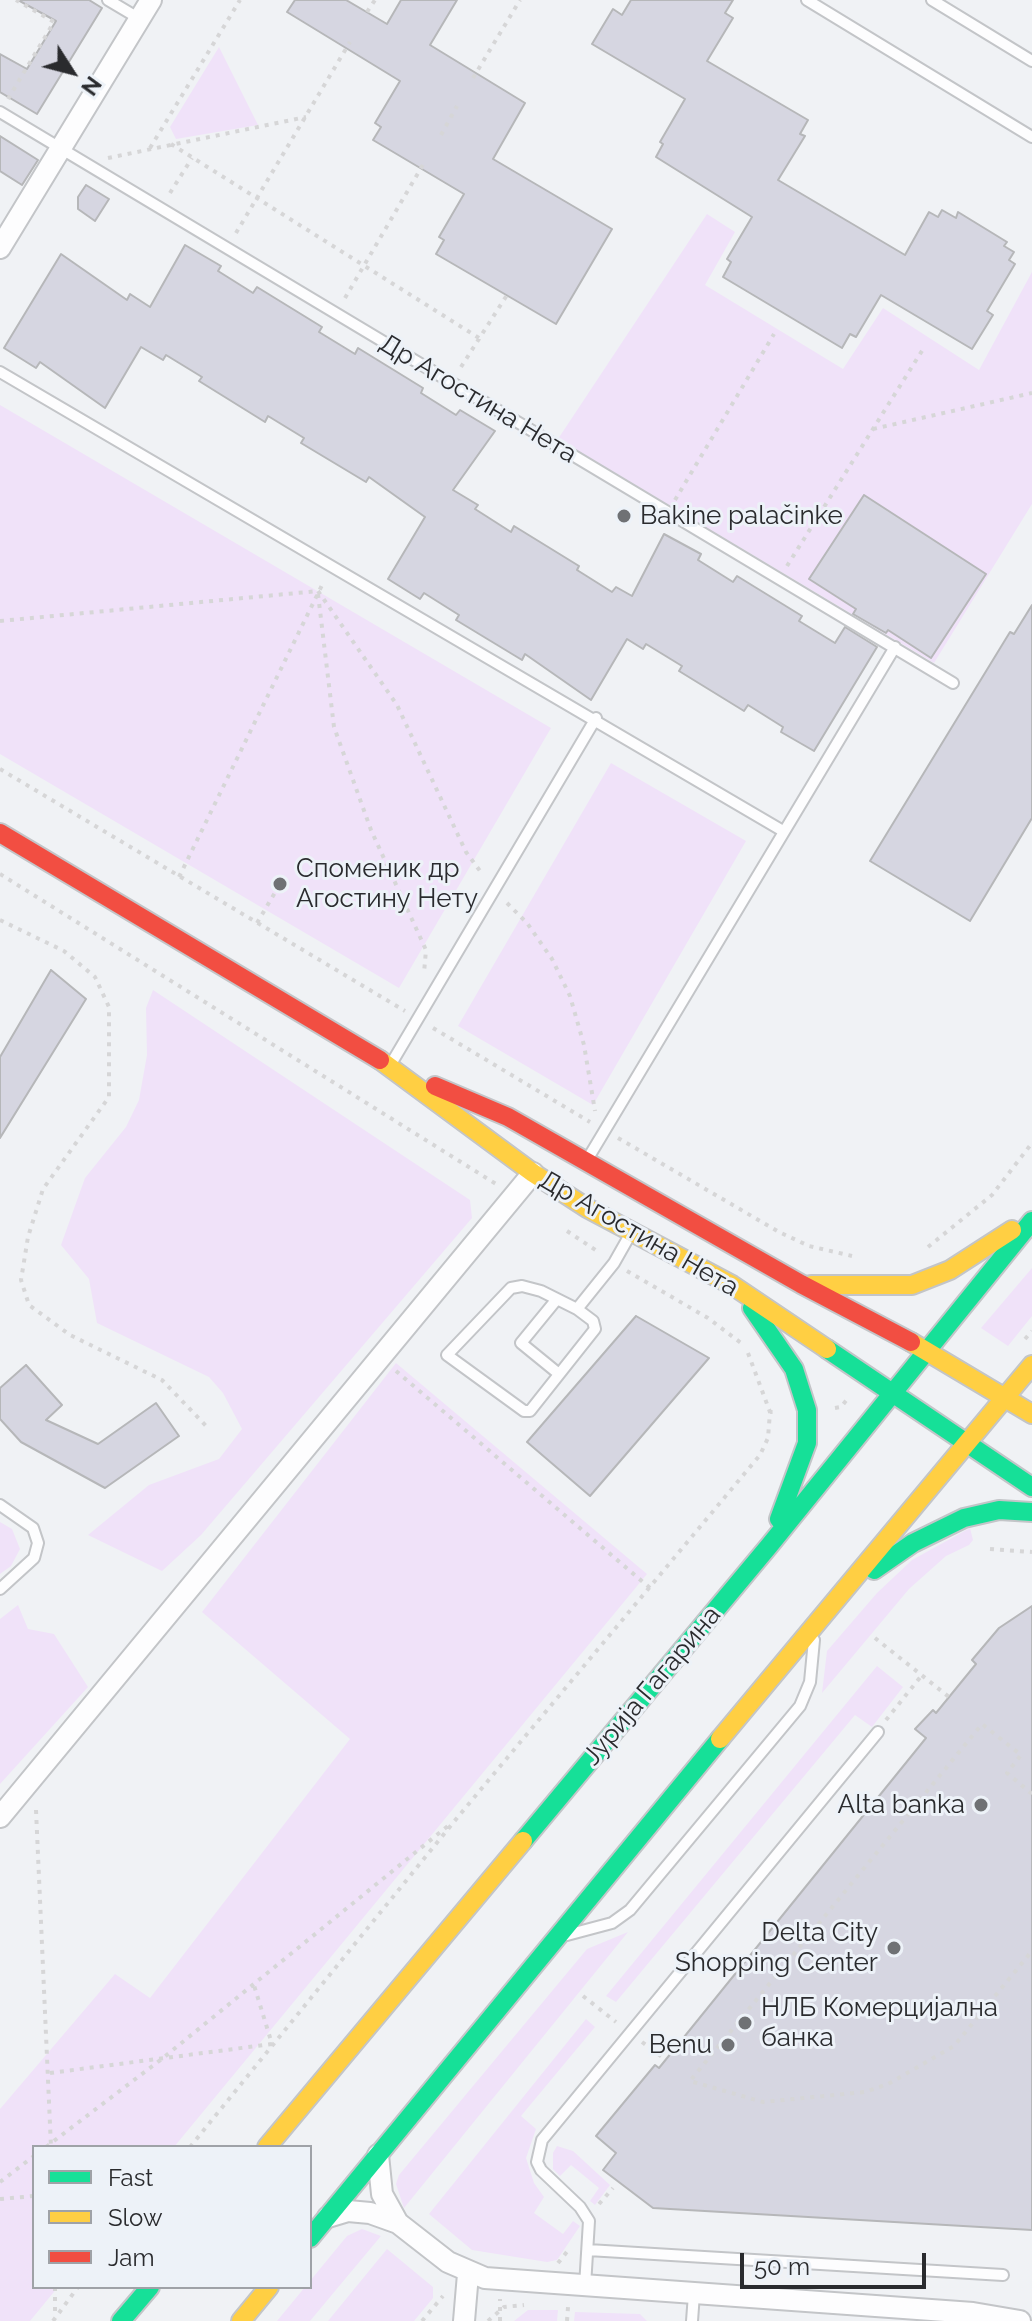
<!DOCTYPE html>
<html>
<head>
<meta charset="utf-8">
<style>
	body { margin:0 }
	#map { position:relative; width:1032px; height:2321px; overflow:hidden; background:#f0f2f5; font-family:Raleway,sans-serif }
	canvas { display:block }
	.legend { position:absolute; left:32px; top:2145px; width:280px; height:144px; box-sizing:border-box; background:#edf2f8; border:2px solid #9fa2a7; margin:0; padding:10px 14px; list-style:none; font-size:24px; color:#2a2b2e }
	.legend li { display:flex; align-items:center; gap:16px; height:40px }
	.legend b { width:40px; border:2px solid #9fa2a7 }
	.north { position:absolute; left:32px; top:32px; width:80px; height:80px; -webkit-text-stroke:6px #edf2f8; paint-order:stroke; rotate:126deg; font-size:22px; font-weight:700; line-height:32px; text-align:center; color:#2a2b2e }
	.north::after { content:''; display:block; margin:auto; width:28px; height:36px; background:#2a2b2e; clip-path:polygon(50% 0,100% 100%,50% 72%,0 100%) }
	.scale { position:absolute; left:740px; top:2253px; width:186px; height:36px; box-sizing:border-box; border:4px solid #2a2b2e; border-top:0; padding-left:10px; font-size:24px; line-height:28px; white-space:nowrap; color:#2a2b2e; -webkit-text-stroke:6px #edf2f8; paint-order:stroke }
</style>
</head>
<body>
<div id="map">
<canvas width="1032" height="2321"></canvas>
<ul class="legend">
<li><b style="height:10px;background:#16e098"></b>Fast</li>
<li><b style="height:10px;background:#ffcf43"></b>Slow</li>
<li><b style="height:10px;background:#f24e42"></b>Jam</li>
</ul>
<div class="north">N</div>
<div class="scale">50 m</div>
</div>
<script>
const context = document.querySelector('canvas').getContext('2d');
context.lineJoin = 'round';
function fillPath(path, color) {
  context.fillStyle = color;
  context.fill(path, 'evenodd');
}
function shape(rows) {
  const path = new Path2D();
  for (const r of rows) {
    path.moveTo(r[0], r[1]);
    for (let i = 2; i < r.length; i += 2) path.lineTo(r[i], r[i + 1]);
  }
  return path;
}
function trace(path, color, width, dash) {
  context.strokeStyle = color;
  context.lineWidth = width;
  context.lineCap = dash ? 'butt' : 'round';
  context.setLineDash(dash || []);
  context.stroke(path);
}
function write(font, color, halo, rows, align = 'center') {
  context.font = font + ' Raleway,sans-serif';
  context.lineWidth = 6;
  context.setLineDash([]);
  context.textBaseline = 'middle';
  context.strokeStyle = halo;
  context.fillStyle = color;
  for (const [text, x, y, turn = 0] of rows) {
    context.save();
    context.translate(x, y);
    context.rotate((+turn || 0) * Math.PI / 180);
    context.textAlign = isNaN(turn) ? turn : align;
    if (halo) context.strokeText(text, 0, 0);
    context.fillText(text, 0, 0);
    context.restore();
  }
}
fillPath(shape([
	[219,47,258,125,176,139,170,127],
	[707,214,735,232,705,285,843,369,883,308,979,370,1032,272,1032,504,934,663,558,439],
	[0,405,551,728,399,988,0,754],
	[611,763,746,841,593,1105,458,1026],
	[153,990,470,1200,472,1218,201,1535,162,1571,88,1535,149,1485,219,1459,242,1429,223,1393,209,1377,97,1323,89,1279,61,1245,85,1178,126,1127,139,1100,147,1055,146,1008],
	[1032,1268,1032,1316,1008,1346,981,1328],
	[396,1363,647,1574,174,2147,34,2147,34,2287,58,2287,30,2321,0,2321,0,2109,115,1974,150,1998,350,1739,202,1612],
	[0,1522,12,1529,20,1549,11,1566,0,1574],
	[970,1528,973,1540,969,1545,946,1556,909,1589,822,1693,827,1651,877,1593,912,1560],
	[18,1605,28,1629,54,1634,88,1687,0,1784,0,1619],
	[877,1666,903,1687,872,1727,855,1715,616,2002,606,1996],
	[628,1932,404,2208,396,2184,399,2175,587,1949],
	[586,2019,595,2027,521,2116,536,2129,526,2158,534,2183,544,2197,534,2213,563,2234,573,2221,580,2226,557,2260,547,2262,472,2250,429,2214],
	[557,2146,573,2151,610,2185,595,2205,590,2201,599,2188,571,2165,560,2176,553,2169,553,2153],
	[362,2229,381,2236,310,2321,277,2321,305,2287,310,2287,310,2281,347,2236],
	[387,2249,433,2287,433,2298,414,2321,328,2321],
	[528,2310,558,2310,557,2321,514,2321],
	[575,2312,640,2314,647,2321,574,2321]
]), '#f0e2f9');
const building = shape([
	[18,0,89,0,102,8,37,114,0,92,0,54,27,69,56,21,18,0],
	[295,0,346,0,387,24,401,0,457,0,430,45,525,103,493,159,612,229,556,324,436,254,444,240,439,237,464,194,373,140,381,127,375,123,400,81,287,12,295,0],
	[631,0,733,0,725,13,733,18,707,61,808,120,800,134,805,136,778,180,905,255,929,212,938,217,942,210,956,218,958,212,1007,242,1004,246,1014,252,1009,260,1015,264,987,311,993,315,972,349,881,295,856,337,850,334,842,348,723,277,731,262,727,259,752,217,656,157,663,144,660,142,685,99,592,44,613,9,622,15,631,0],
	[0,136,38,160,22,185,0,171,0,136],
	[86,185,109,199,95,221,78,209,78,197,86,185],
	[185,245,221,266,218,271,253,293,257,287,322,327,319,332,355,354,358,348,423,388,421,393,456,415,460,410,495,431,453,490,478,505,475,509,511,532,514,526,579,566,577,570,612,592,616,587,632,596,664,534,701,554,698,560,733,582,737,576,802,616,799,621,835,643,845,627,877,647,814,751,781,732,783,727,748,705,744,711,679,671,682,666,646,644,643,649,627,639,591,700,525,654,522,660,456,620,459,615,424,593,420,599,388,579,425,517,369,477,366,482,301,443,304,438,268,416,265,422,199,381,202,377,166,355,163,360,141,347,105,408,40,362,36,368,4,348,61,254,127,300,130,294,150,307,185,245],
	[864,495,986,574,931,658,888,630,886,633,853,614,856,609,809,579,864,495],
	[1032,605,1032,818,970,921,870,861,1010,632,1014,634,1032,605],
	[51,970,86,999,0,1138,0,1057,51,970],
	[636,1316,709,1358,590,1496,527,1442,636,1316],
	[26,1365,62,1405,46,1420,98,1444,156,1403,179,1436,105,1488,21,1442,0,1419,0,1388,26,1365],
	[1032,1606,1032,2230,653,2208,603,2170,616,2153,596,2136,655,2065,659,2068,926,1738,915,1729,933,1710,936,1713,976,1664,972,1660,999,1628,1032,1606]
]);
fillPath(building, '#d6d6e1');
trace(building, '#b6b7b9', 2);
const lane = shape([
	[108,0,140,19],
	[807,0,1032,137],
	[932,0,1032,61],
	[0,112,953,683],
	[0,372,783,831],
	[391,1064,596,718],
	[587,1160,895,647],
	[522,1286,541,1291,577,1309,593,1321,595,1329,530,1411,524,1411,447,1355,511,1288,522,1286],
	[557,1299,521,1343,559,1374],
	[577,1309,614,1263,631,1233],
	[0,1505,33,1528,38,1543,34,1558,0,1589],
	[567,1935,612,1923,630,1910,800,1706,810,1682,814,1640],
	[588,2250,1003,2275],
	[585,2286,589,2221,580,2207,541,2170,537,2162,542,2140,878,1732],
	[692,2321,694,2294]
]);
const street = shape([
	[0,248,151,0],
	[0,1817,533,1173],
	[378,2155,382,2194,398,2223],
	[328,2217,348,2211,370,2213,398,2223,448,2262,485,2278,973,2313,1020,2321],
	[464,2321,468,2274]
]);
const fast = shape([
	[752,1308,794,1369,807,1410,807,1443,779,1519],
	[827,1349,1032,1487],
	[874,1570,913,1543,964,1518,999,1510,1032,1512],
	[523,1841,769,1546,1032,1221],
	[310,2238,720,1739],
	[121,2321,150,2287]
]);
const slow = shape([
	[380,1060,533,1173,587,1208,732,1285,827,1349],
	[811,1285,912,1285,950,1270,1012,1230],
	[911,1342,1032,1414],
	[720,1739,1032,1365],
	[267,2147,523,1841],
	[241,2321,269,2287]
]);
const jam = shape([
	[0,833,380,1060],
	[435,1086,508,1117,801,1284,911,1342]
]);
trace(lane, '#c3c5c8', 14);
trace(street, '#c3c5c8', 24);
trace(fast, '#c3c5c8', 22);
trace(slow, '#c3c5c8', 22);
trace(jam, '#c3c5c8', 22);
trace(shape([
	[367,12,375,0],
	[473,78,520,0],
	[8,99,54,22,16,0],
	[441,135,457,106],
	[171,144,479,338],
	[150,148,240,0],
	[108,158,306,117],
	[170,193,192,158],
	[236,233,350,42],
	[345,298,424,163],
	[461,367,507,295],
	[873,429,1032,393],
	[675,500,774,334],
	[787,566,925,346],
	[318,591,397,705,466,852,483,875],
	[318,594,334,727,371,830,426,950,424,973],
	[0,621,318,591],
	[0,769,405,1011],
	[0,874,496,1184],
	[179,877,324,581],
	[507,903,527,923,552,959,570,996,584,1045,595,1111],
	[0,920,64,951,95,977,109,1007,109,1097,43,1189,28,1237,21,1280,29,1305,70,1335,162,1380,209,1429],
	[257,923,280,884],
	[433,1028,590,1122],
	[618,1138,779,1232,809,1246,852,1256],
	[567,1231,600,1253],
	[928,1247,992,1195,1032,1143],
	[627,1271,708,1318,741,1343],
	[1025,1339,1032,1331],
	[748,1353,770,1412],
	[396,1371,650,1588],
	[835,1408,841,1407,849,1397],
	[990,1549,1032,1552],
	[875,1638,949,1697],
	[886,1720,922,1675],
	[1032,1794,1007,1773,1021,1755,982,1724,690,2081,763,2102,865,2092,888,2084,954,2046,1032,1951],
	[36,1810,51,2147],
	[583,1996,616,2022],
	[642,2042,666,2060],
	[50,2073,272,2044,253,1982],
	[46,2147,163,2058,449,1825],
	[190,2147,457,1818,760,1455,768,1438,770,1412,778,1412],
	[0,2182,34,2156],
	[0,2199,34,2196],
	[599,2204,613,2188],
	[558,2263,570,2248],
	[55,2287,55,2313],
	[53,2321,78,2287],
	[422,2321,443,2296],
	[488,2321,504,2307,524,2305],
	[500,2321,500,2299],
	[567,2321,568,2307]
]), '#d6d6d7', 4, [4, 6]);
trace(lane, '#fdfdfe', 10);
trace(street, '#fdfdfe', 20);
trace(fast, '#16e098', 18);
trace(slow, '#ffcf43', 18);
trace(jam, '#f24e42', 18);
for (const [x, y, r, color] of [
	[624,516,8,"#6f7174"],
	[280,884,8,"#6f7174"],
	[981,1805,8,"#6f7174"],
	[894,1948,8,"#6f7174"],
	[745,2023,8,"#6f7174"],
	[728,2045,8,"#6f7174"]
]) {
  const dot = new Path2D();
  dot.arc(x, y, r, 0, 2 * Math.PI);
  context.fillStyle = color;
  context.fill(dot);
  trace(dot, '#edf2f8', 3);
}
write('26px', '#2a2b2e', '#edf2f8', [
	["Др Агостина Нета",478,399,31],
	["Др Агостина Нета",639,1234,30],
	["Јурија Гагарина",652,1686,-50]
]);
write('26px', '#2a2b2e', '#edf2f8', [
	["Bakine palačinke",640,516],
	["Споменик др",296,869],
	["Агостину Нету",296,899],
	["Alta banka",965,1805,"right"],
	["Delta City",878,1933,"right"],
	["Shopping Center",878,1963,"right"],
	["НЛБ Комерцијална",761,2008],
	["банка",761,2038],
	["Benu",712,2045,"right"]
], 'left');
</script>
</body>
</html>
